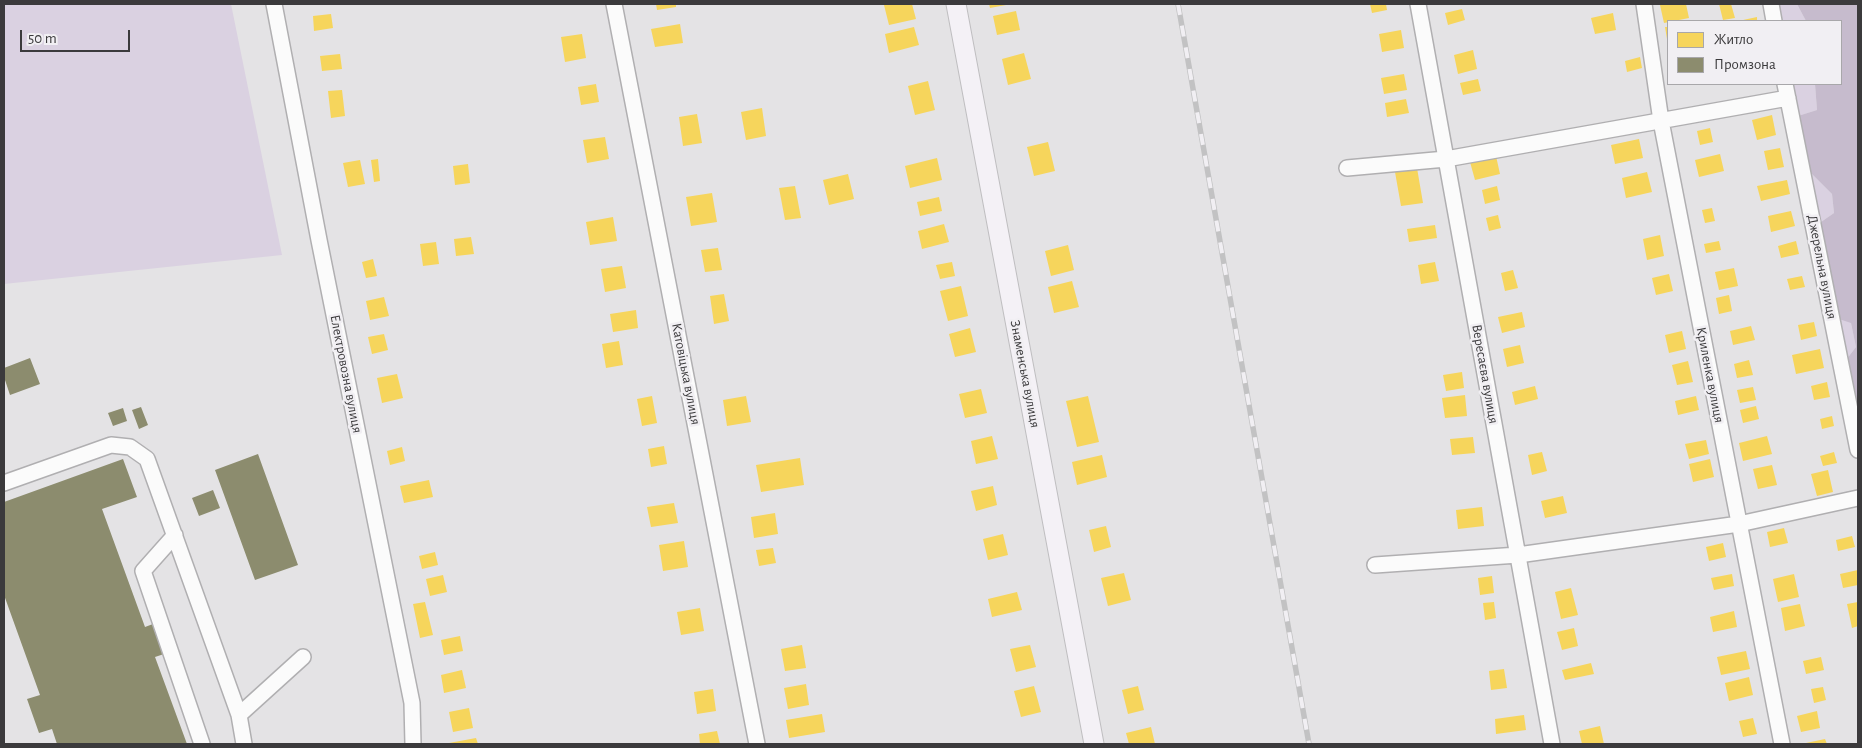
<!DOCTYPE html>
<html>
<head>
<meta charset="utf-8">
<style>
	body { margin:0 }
	#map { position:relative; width:1862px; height:748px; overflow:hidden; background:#e4e3e5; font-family:"Alegreya Sans",sans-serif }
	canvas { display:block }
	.frame { position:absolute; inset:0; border:5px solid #3b3a3c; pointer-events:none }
	.legend { position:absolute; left:1667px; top:20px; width:175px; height:65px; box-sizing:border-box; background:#f1eff3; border:1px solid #a8a7aa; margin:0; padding:6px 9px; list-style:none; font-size:15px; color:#3b3a3c }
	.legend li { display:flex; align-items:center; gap:10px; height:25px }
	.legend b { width:25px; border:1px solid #a8a7aa }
	.scale { position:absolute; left:20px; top:30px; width:110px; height:22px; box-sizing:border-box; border:2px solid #3b3a3c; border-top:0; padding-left:6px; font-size:15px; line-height:18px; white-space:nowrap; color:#3b3a3c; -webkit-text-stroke:4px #f1eff3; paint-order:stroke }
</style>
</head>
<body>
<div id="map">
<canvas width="1862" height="748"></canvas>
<div class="frame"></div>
<ul class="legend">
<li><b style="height:14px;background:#f6d55c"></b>Житло</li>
<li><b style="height:14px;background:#8c8c6e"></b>Промзона</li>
</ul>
<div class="scale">50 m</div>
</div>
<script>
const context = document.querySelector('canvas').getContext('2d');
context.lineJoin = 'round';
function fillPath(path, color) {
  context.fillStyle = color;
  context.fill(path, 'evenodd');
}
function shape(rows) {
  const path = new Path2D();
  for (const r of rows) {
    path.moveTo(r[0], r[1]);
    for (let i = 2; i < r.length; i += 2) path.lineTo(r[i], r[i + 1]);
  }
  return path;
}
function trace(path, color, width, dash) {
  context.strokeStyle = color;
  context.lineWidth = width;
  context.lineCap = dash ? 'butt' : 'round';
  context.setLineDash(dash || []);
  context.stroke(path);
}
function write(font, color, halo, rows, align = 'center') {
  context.font = font + ' "Alegreya Sans",sans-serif';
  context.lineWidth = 5;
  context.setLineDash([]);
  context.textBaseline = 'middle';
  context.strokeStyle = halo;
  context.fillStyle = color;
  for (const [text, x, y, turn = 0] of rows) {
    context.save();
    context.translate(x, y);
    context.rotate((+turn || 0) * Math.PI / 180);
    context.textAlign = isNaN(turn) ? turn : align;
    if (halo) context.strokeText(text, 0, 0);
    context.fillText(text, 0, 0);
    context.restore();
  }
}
fillPath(shape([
	[4,4,231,4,282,255,4,284],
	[1771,4,1797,4,1806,21,1774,21],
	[1785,84,1815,84,1817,110,1796,117,1804,157,1812,174,1832,194,1834,213,1821,222,1833,292,1851,323,1856,347,1846,360]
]), '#dad1e1');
fillPath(shape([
	[1797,4,1858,4,1858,417,1846,360,1856,347,1851,323,1836,318,1821,222,1834,213,1832,194,1812,174,1804,157,1795,117,1817,110,1815,84,1841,84,1841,21,1806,21]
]), '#c6bbcd');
fillPath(shape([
	[656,4,676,4,676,7,657,10],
	[888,4,912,4,916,19,889,25,884,5],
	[989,4,1006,4,1006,5,990,8],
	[1370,4,1386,4,1387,10,1372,13],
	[1669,4,1686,4,1689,18,1664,23,1660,5],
	[1719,4,1731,4,1735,18,1723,20],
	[1462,9,1465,20,1448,25,1445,13],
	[1016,11,1020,30,997,35,993,16],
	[1613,13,1616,30,1595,34,1591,18],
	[331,14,333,28,314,31,313,16],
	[1757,17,1757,21,1743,21,1743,20],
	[680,24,683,43,655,47,651,29],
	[914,27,919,45,889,53,885,34],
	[1665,27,1668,27,1668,39,1667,39],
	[1401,30,1404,48,1382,52,1379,34],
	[582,34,586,58,565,62,561,37],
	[1473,50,1477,69,1458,74,1454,55],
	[1024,53,1031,79,1008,85,1002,59],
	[340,54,342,69,322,71,320,56],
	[1640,57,1642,68,1627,72,1625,61],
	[1404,74,1407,90,1384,94,1381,78],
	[1478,79,1481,91,1463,95,1460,83],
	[928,81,935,110,915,115,908,86],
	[596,84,599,102,581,105,578,87],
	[342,90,345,116,331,118,328,91],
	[1406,99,1409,113,1387,117,1385,103],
	[762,108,766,136,746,140,741,112],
	[697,114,702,143,683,146,679,117],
	[1772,115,1776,135,1757,140,1752,120],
	[1710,128,1713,142,1700,145,1697,131],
	[605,137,609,159,587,163,583,140],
	[1639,139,1643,158,1615,164,1611,145],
	[1048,142,1055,171,1034,176,1027,147],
	[1780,148,1784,167,1768,170,1764,151],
	[1720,154,1724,171,1699,177,1695,160],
	[1496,156,1500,174,1475,180,1470,162],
	[937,158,942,180,910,188,905,166],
	[378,159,380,181,374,182,371,160],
	[360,160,365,184,348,187,343,163],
	[468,164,470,183,455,185,453,166],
	[1417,168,1423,203,1401,206,1395,172],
	[1647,172,1652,192,1626,198,1622,178],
	[848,174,854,199,829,205,823,180],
	[1787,180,1790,194,1761,201,1757,186],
	[795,186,801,218,785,220,779,188],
	[1497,186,1500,200,1485,204,1482,190],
	[712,193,717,222,691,226,686,197],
	[939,197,942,211,920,216,917,202],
	[1712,208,1715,221,1705,223,1702,210],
	[1791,211,1795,226,1771,232,1768,216],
	[1498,215,1501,228,1489,231,1486,218],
	[613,217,617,241,590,245,586,222],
	[944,224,949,242,922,249,918,231],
	[1435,225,1437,238,1409,242,1407,229],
	[1660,235,1664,256,1647,260,1643,239],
	[471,237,474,254,456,256,454,239],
	[1719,241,1721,250,1706,253,1704,244],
	[1796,241,1799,254,1781,258,1778,246],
	[436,242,439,264,423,266,420,244],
	[1068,245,1074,270,1051,276,1045,251],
	[718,248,722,270,705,272,701,250],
	[373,259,377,276,366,278,362,262],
	[952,262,955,276,940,279,936,265],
	[1435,262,1439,281,1421,284,1418,265],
	[622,266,626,288,605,292,601,269],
	[1734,268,1738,286,1719,290,1715,272],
	[1513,270,1518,288,1505,291,1501,273],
	[1669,274,1673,291,1656,295,1652,278],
	[1802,276,1805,287,1790,290,1787,279],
	[1072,281,1079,307,1054,313,1048,287],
	[961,286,968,316,948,321,940,291],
	[724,294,729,321,714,324,710,296],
	[1729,295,1732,311,1719,314,1716,298],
	[384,297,389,316,370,320,366,301],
	[636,310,638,328,613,332,610,314],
	[1522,312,1525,327,1502,333,1498,317],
	[1814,322,1817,336,1801,340,1798,325],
	[1751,326,1755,340,1733,345,1730,331],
	[970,328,976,352,955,357,949,334],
	[1682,331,1686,349,1669,353,1665,335],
	[384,334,388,350,372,354,368,337],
	[619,341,623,365,606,368,602,344],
	[1520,345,1524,363,1507,367,1503,349],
	[1820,349,1824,368,1796,374,1792,355],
	[1749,360,1753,375,1737,378,1734,364],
	[1688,361,1693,382,1677,385,1672,365],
	[1462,372,1464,388,1446,391,1443,375],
	[397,374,403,398,382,403,377,378],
	[1827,382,1830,397,1814,400,1811,386],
	[1535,386,1538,399,1515,405,1512,392],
	[1753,387,1756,400,1740,403,1737,390],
	[981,389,987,413,965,418,959,394],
	[1465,395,1467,416,1445,418,1442,398],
	[652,396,657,423,642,426,637,399],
	[746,396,751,422,727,426,723,400],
	[1088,396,1099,442,1077,447,1066,401],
	[1696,396,1699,410,1678,415,1675,401],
	[1756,406,1759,419,1743,423,1740,410],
	[1832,416,1834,426,1822,429,1820,419],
	[992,436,998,459,976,464,971,441],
	[1767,436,1772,454,1743,461,1739,443],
	[1473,437,1475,453,1452,455,1450,439],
	[1706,440,1709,454,1689,459,1685,444],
	[664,446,667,464,651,467,648,449],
	[402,447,405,461,390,465,387,451],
	[1542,452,1547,471,1532,475,1528,455],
	[1834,452,1837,463,1823,466,1820,456],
	[1102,455,1107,477,1077,485,1072,462],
	[800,458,804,485,761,492,756,465],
	[1710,459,1714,477,1693,482,1689,464],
	[1772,465,1777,485,1758,489,1753,469],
	[1828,470,1833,492,1817,496,1811,474],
	[429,480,433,497,404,503,400,486],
	[993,486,997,505,976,511,971,491],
	[1563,496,1567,513,1545,518,1541,501],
	[674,503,678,523,651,527,647,507],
	[1482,507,1484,526,1458,529,1456,510],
	[775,513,778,534,754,538,751,517],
	[1106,526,1111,547,1094,552,1089,530],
	[1784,528,1788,543,1770,547,1767,532],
	[1003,534,1008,555,988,560,983,539],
	[1852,536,1855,547,1838,551,1836,540],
	[684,541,688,567,663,571,659,545],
	[1723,543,1726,557,1709,561,1706,547],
	[773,548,776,563,759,566,756,550],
	[435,552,438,565,422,569,419,556],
	[1858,570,1858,585,1843,588,1840,574],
	[1124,573,1131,600,1108,606,1101,578],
	[1732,574,1734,586,1714,590,1711,578],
	[1794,574,1799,597,1778,602,1773,579],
	[443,575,447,592,430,596,426,579],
	[1492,576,1494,593,1480,595,1478,578],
	[1571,588,1578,615,1561,619,1555,592],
	[1017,592,1022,610,992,617,988,599],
	[425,602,433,635,420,638,413,604],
	[1494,602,1496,618,1485,620,1483,603],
	[1858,602,1858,626,1852,628,1847,604],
	[1800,604,1805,626,1785,631,1781,608],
	[700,608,704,631,681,635,677,612],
	[1734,611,1737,627,1713,632,1710,617],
	[1574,628,1578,646,1562,650,1557,632],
	[460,636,463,651,444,655,441,640],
	[802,645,806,668,785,671,781,649],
	[1030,645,1036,667,1016,672,1010,649],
	[1746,651,1750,669,1721,675,1717,657],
	[1821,657,1824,670,1806,674,1803,661],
	[1591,663,1594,674,1565,680,1562,670],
	[1504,669,1507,688,1491,690,1489,671],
	[462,670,466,688,444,693,441,675],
	[1749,677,1753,695,1729,701,1725,683],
	[806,684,809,705,788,709,784,688],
	[1034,686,1041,712,1021,717,1014,691],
	[1138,686,1144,710,1128,714,1122,690],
	[1823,687,1826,700,1814,703,1811,689],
	[713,689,716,711,697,714,694,692],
	[469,708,473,728,453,732,449,712],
	[1817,711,1820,728,1801,732,1797,716],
	[822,714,825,732,789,738,786,720],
	[1524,715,1526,730,1496,734,1495,719],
	[1753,718,1757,734,1743,737,1739,721],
	[1600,726,1604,744,1582,744,1579,731],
	[1151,727,1155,744,1129,744,1126,733],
	[717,731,720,744,700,744,699,734],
	[476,738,478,744,450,744,449,743],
	[1825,739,1827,744,1806,744,1806,743]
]), '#f6d55c');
fillPath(shape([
	[30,358,40,384,10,395,4,377,4,368],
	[141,407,148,425,139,429,132,410],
	[123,408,127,421,113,426,108,413],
	[258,454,298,565,255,580,215,470],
	[123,459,137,497,102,509,145,627,153,624,164,654,155,657,187,744,57,744,52,729,39,733,27,699,40,695,4,595,4,502],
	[213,490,220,508,199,516,192,498]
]), '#8c8c6e');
const minor = shape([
	[274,4,319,240,412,703,413,744],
	[614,4,757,744],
	[1418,4,1552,744],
	[1644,4,1661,121,1782,744],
	[1771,4,1774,21],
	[1785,84,1858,450],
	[1347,168,1446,159,1788,98],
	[4,483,111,445,130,447,147,459,239,715,244,744],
	[175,535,143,571,202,744],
	[1375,565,1518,555,1739,524,1858,498],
	[239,715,303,657]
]);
const major = shape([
	[956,4,1094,744]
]);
trace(minor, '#b0afb1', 18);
trace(major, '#bfbec0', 21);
trace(minor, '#fbfbfb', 15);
trace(major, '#f4f1f6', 19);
const rail = shape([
	[1178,4,1309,744]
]);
trace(rail, '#c2c2c3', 5.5);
trace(rail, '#f1eff3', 4, [11]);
write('14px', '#3b3a3c', '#f1eff3', [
	["Джерельна вулиця",1822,267,79],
	["Електровозна вулиця",346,374,79],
	["Катовіцька вулиця",686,374,79],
	["Знаменська вулиця",1025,374,79],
	["Вересаєва вулиця",1485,374,80],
	["Криленка вулиця",1710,375,79]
]);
</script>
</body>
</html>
